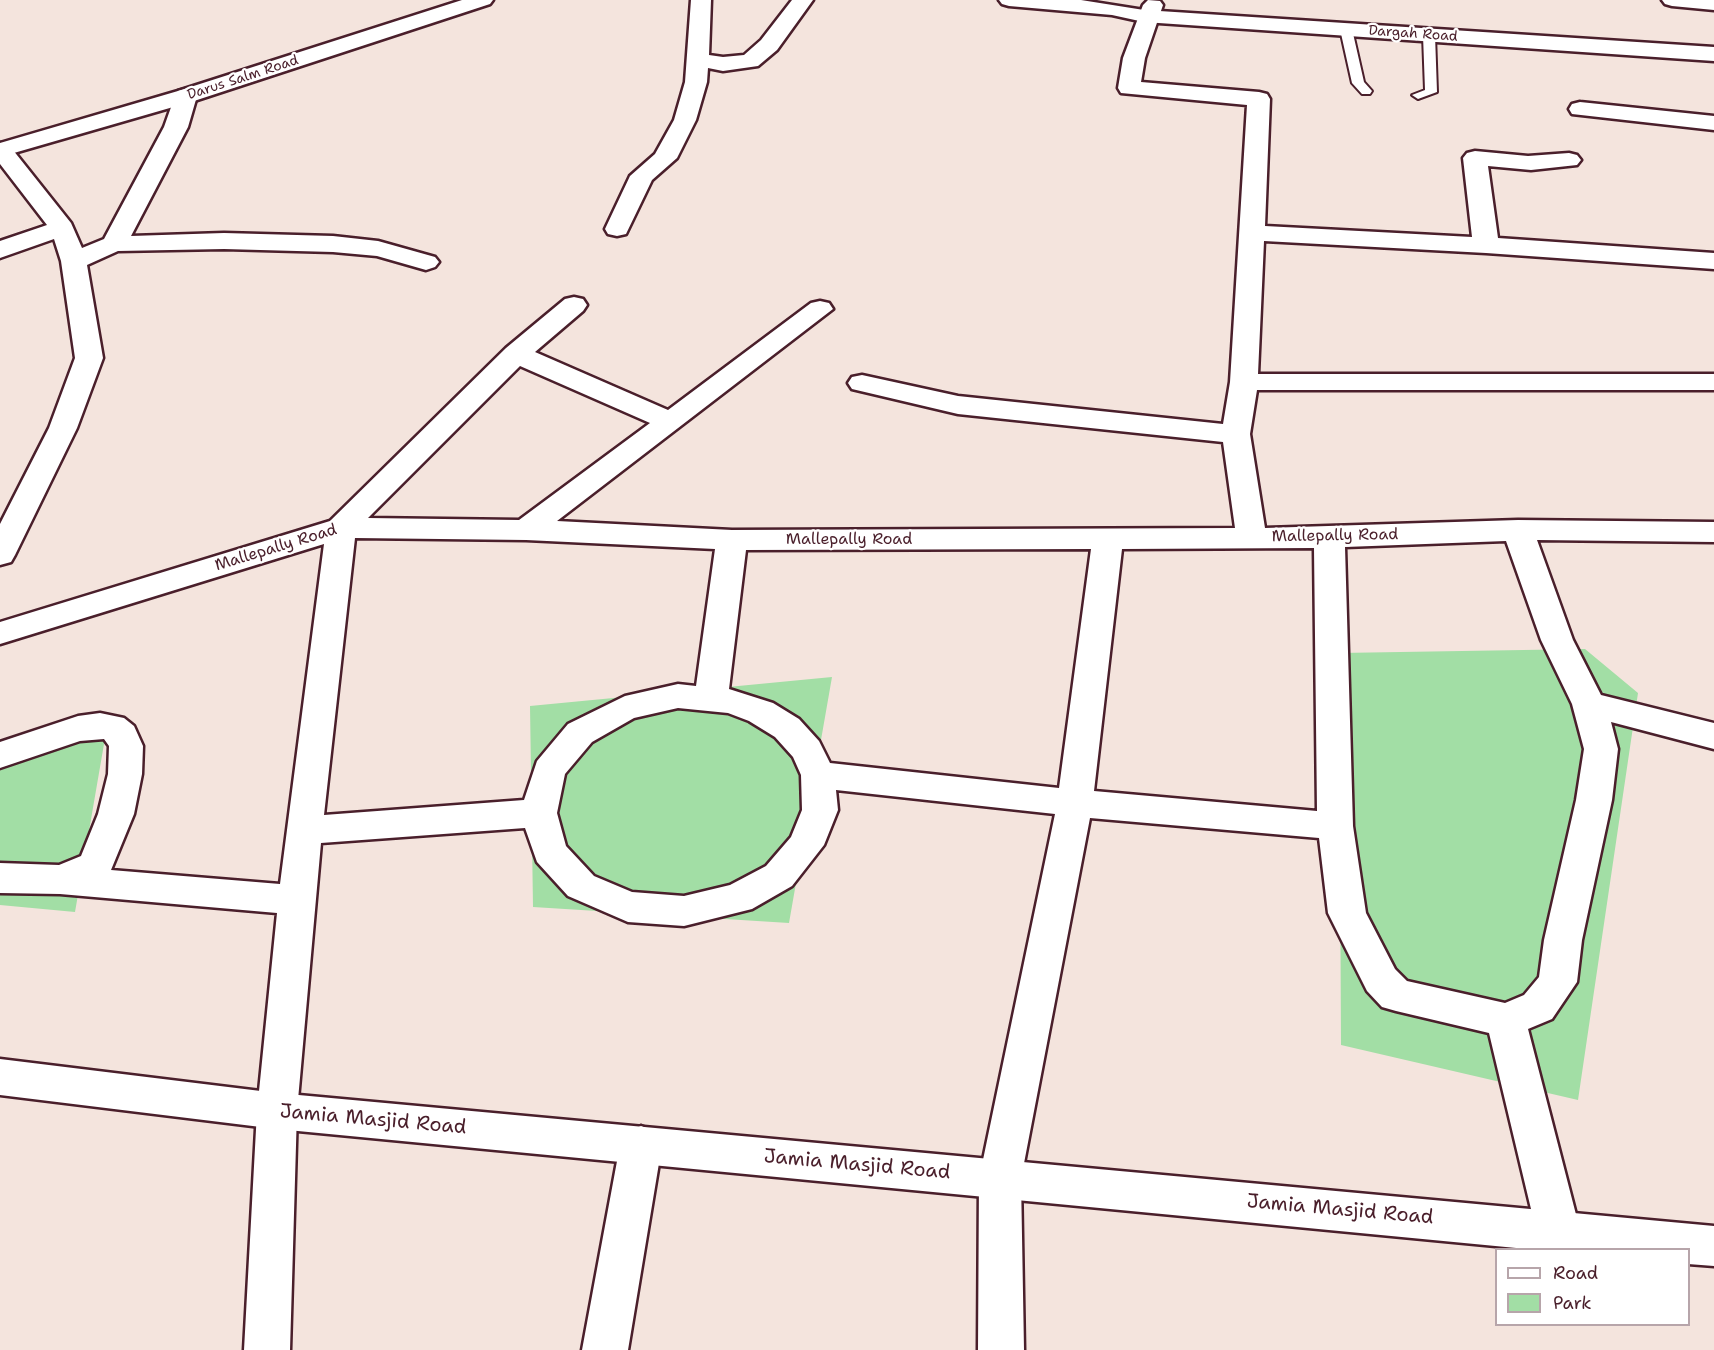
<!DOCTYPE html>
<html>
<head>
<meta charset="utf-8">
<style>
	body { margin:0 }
	#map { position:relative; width:1714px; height:1350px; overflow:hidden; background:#f4e4dd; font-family:"Shantell Sans",sans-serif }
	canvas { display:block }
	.legend { position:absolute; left:1495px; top:1248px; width:195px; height:78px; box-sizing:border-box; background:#fff; border:2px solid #b7a5aa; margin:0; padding:8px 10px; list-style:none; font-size:18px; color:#4a1f2b }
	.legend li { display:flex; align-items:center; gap:12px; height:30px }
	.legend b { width:30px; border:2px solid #b7a5aa }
</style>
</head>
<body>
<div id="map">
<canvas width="1714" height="1350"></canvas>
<ul class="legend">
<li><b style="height:8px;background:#fff"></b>Road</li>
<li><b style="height:16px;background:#a2dea5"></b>Park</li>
</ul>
</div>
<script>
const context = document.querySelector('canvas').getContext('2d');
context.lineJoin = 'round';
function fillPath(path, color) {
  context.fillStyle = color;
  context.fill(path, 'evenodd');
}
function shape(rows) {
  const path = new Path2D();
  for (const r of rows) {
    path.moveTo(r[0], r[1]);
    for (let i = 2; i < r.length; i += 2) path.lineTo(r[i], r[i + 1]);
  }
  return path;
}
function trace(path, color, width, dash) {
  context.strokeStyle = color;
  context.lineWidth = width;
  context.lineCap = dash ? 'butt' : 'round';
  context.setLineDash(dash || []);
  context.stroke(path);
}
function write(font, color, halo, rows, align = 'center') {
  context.font = font + ' "Shantell Sans",sans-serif';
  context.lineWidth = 4.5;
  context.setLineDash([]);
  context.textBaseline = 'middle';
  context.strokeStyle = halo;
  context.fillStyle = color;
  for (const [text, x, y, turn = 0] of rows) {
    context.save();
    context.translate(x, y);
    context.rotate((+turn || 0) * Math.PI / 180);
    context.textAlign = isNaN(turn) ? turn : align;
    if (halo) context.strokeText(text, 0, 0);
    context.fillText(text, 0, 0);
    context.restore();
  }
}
fillPath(shape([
	[1585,649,1638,693,1578,1100,1341,1045,1339,653],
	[832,677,789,923,533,907,530,706],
	[109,715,75,912,0,905,0,762]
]), '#a2dea5');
const lane = shape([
	[1346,26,1352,29,1364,82,1372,91,1370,94,1362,94,1352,83,1340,29,1346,26],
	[1429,31,1435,35,1437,92,1418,99,1412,95,1425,90,1423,35,1429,31]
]);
const street = shape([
	[691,0,711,0,709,55,723,57,744,55,761,40,792,0,813,0,777,50,758,66,723,71,708,68,707,82,696,120,677,158,652,180,626,234,617,236,608,234,605,229,630,176,655,154,674,120,685,82,691,0],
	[1148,0,1160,1,1163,5,1145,58,1141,82,1259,92,1267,94,1270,99,1265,226,1472,237,1463,158,1467,153,1475,151,1528,156,1569,153,1577,155,1581,160,1577,165,1531,170,1488,166,1498,238,1714,253,1714,269,1486,253,1264,241,1258,374,1714,374,1714,390,1257,390,1250,434,1265,528,1518,520,1714,522,1714,542,1537,540,1573,640,1601,695,1714,723,1714,749,1611,722,1618,749,1612,800,1582,940,1577,982,1552,1019,1528,1029,1580,1230,1573,1244,1556,1250,1543,1244,1536,1230,1489,1033,1396,1011,1382,1007,1367,991,1328,913,1319,838,1090,818,1021,1179,1024,1350,978,1350,979,1179,1055,814,836,790,838,810,824,845,792,886,752,909,684,926,628,922,568,896,537,862,525,828,321,843,297,1111,290,1350,244,1350,257,1111,277,913,60,894,0,893,0,863,59,865,81,856,98,814,108,774,109,746,104,739,80,741,0,768,0,742,78,716,100,713,124,718,134,726,143,746,142,774,134,814,111,870,280,884,324,544,0,644,0,622,330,521,506,348,565,299,574,297,583,299,587,305,583,311,535,352,668,410,811,303,820,301,829,303,833,309,557,521,732,530,1235,528,1223,442,958,414,852,389,848,383,852,377,862,375,958,396,1223,424,1230,382,1247,105,1121,93,1118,88,1123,58,1143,5,1148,0],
	[520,366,650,423,519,520,368,518,520,366],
	[355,538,526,540,715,549,696,686,678,684,625,696,568,724,537,761,524,800,324,815,355,538],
	[1506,541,1541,640,1572,704,1584,749,1576,800,1544,940,1539,977,1524,995,1505,1003,1407,981,1395,969,1366,913,1353,826,1345,547,1506,541],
	[1314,548,1317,811,1094,791,1122,549,1314,548],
	[1091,549,1059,788,830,763,819,741,799,719,773,703,729,689,746,550,1091,549],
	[678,708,728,713,749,721,775,737,793,757,801,775,802,810,791,837,766,866,730,885,684,896,632,892,594,876,566,846,557,813,565,774,592,742,634,718,678,708],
	[1662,0,1714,0,1714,10,1672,6,1665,4,1662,0],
	[186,89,194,91,197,96,188,127,131,236,224,233,333,236,378,241,435,257,439,262,435,267,426,270,377,256,333,252,224,249,118,251,87,265,103,358,77,428,15,555,11,562,0,565,0,524,49,428,75,358,61,261,54,239,0,258,0,241,47,225,0,164,0,143,9,145,71,223,82,248,104,239,164,127,175,96,178,91,186,89],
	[1580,102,1714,116,1714,130,1572,114,1569,109,1572,104,1580,102],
	[641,1126,656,1132,662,1145,628,1350,582,1350,620,1145,626,1132,641,1126]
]);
const secondary = shape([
	[462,0,493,0,490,4,194,101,0,157,0,143,178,91,462,0],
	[999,0,1081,0,1144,10,1714,47,1714,61,1144,22,1112,15,1009,6,1002,4,999,0],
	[0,1059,277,1093,1714,1226,1714,1266,1688,1264,1688,1250,1537,1250,277,1129,0,1095,0,1059]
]);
trace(lane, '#4a1f2b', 4);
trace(street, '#4a1f2b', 5);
trace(secondary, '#4a1f2b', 5);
fillPath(lane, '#fff');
fillPath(street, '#fff');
fillPath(secondary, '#fff');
write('14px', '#4a1f2b', '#fff', [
	["Dargah Road",1413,34,4],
	["Darus Salm Road",243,78,-18]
]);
write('16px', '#4a1f2b', '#fff', [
	["Mallepally Road",1335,536,-1],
	["Mallepally Road",849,540],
	["Mallepally Road",276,548,-17]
]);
write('20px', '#4a1f2b', '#fff', [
	["Jamia Masjid Road",373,1120,5],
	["Jamia Masjid Road",857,1165,5],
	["Jamia Masjid Road",1340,1210,5]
]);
</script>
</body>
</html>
